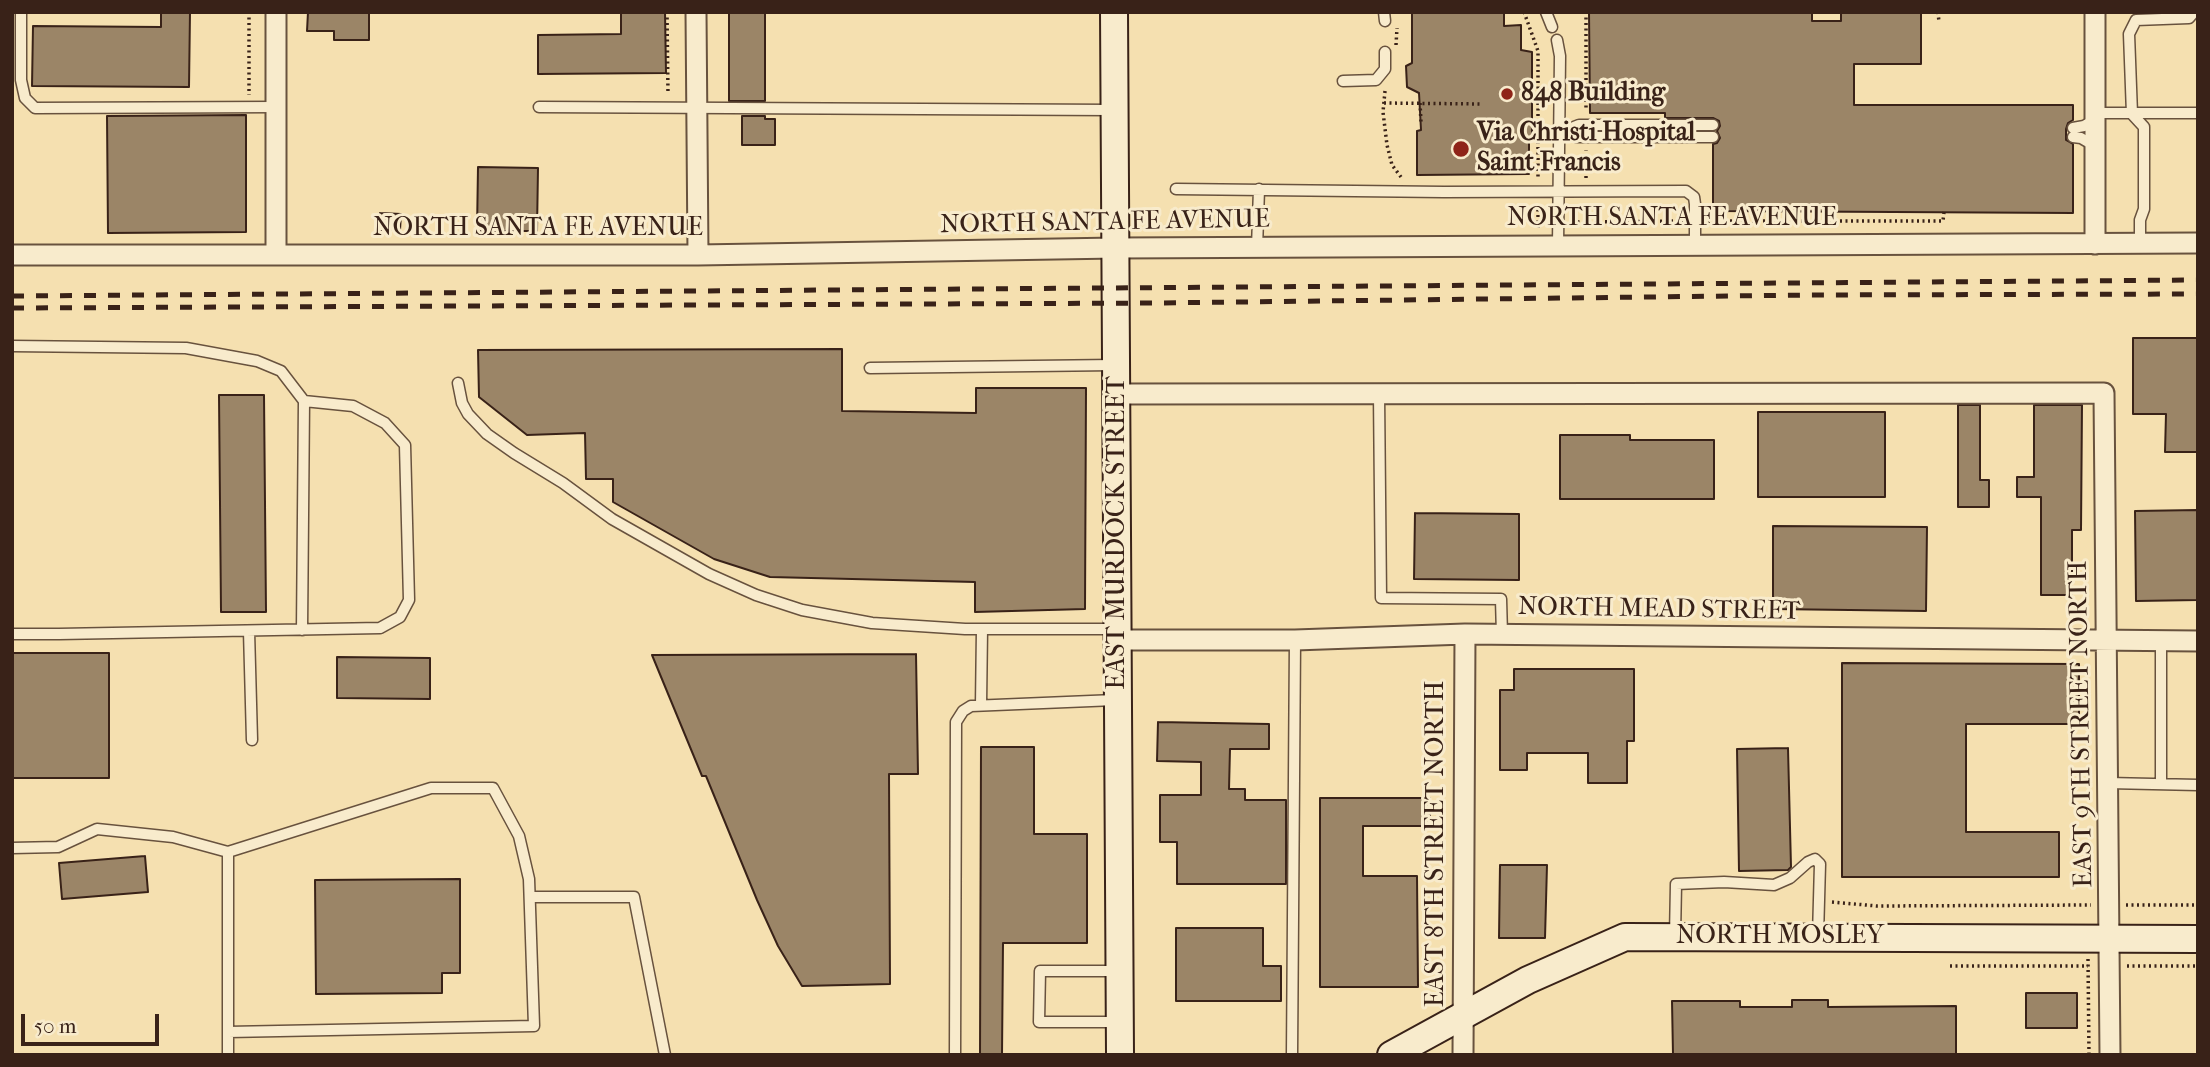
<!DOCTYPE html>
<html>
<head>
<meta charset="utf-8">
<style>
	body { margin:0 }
	#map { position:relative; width:2210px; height:1067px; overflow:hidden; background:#f5e0b0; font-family:"IM FELL French Canon",serif }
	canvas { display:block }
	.frame { position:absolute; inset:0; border:14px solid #392218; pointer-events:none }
	.scale { position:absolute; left:21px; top:1014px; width:138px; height:32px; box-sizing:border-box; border:4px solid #392218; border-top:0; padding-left:9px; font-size:21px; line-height:24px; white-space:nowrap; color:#392218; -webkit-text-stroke:5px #f8ebcc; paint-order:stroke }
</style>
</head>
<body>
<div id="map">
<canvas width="2210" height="1067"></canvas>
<div class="frame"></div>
<div class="scale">50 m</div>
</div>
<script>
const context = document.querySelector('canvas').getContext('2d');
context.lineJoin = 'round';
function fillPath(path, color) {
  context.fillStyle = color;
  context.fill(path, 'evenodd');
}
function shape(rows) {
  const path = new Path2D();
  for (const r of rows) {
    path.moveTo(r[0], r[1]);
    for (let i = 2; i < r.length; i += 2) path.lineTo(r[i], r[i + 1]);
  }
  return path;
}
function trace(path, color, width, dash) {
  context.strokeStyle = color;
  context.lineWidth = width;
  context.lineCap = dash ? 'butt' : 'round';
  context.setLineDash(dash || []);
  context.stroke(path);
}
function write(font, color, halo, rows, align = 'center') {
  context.font = font + ' "IM FELL French Canon",serif';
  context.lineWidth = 6;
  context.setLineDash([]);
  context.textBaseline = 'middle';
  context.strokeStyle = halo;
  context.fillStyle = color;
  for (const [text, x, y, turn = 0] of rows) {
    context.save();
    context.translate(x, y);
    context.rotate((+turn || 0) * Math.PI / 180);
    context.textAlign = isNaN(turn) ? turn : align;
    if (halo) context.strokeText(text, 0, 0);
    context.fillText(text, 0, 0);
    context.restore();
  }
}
const building = shape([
	[161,12,190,12,189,87,32,86,33,26,161,27,161,12],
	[308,12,369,12,369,40,334,40,334,31,307,31,308,12],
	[621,12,665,12,666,73,538,74,538,35,621,34,621,12],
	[729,12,765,12,765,101,729,101,729,12],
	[1412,12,1504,12,1504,26,1521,25,1521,50,1532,52,1532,139,1529,141,1529,174,1417,175,1417,131,1421,130,1419,93,1407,87,1406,66,1412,63,1412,12],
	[1589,12,1812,12,1812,21,1841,21,1841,12,1921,12,1921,64,1854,64,1854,105,2073,105,2073,120,2068,123,2066,129,2066,140,2073,144,2073,213,1713,211,1713,144,1717,143,1720,138,1717,131,1720,126,1719,121,1713,118,1665,118,1665,113,1590,113,1589,12],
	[246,115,246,232,108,233,107,116,246,115],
	[742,116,765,116,765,119,775,119,775,145,742,145,742,116],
	[478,167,538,168,537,231,477,231,478,167],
	[380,213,401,214,400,230,379,230,380,213],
	[2133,338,2198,338,2198,452,2165,452,2166,414,2133,414,2133,338],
	[842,349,842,411,976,413,976,388,1086,388,1085,609,975,612,975,582,770,577,714,559,613,502,613,479,586,479,585,433,527,435,479,397,478,350,842,349],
	[219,395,264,395,266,612,221,612,219,395],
	[1958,405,1980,405,1980,480,1989,480,1989,507,1958,507,1958,405],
	[2034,405,2082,405,2081,530,2072,530,2072,595,2041,595,2041,497,2017,497,2017,477,2034,477,2034,405],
	[1758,412,1885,412,1885,497,1758,497,1758,412],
	[1560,435,1630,435,1630,440,1714,440,1714,499,1560,499,1560,435],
	[2198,510,2198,600,2136,601,2135,511,2198,510],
	[1415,513,1519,514,1519,580,1414,579,1415,513],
	[1773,526,1927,527,1926,611,1773,609,1773,526],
	[12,653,109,653,109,778,12,778,12,653],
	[916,654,918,774,889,774,890,984,802,986,778,946,757,900,706,776,702,776,652,655,916,654],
	[337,657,430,658,430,699,337,698,337,657],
	[1842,663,2079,664,2079,724,1966,724,1966,832,2059,832,2059,877,1842,877,1842,663],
	[1514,669,1634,669,1634,741,1627,741,1627,783,1588,783,1588,753,1527,753,1527,770,1500,770,1500,690,1514,690,1514,669],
	[1158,722,1269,724,1269,749,1230,749,1229,789,1245,789,1245,800,1286,800,1286,884,1177,884,1177,842,1160,842,1160,795,1201,795,1201,762,1157,761,1158,722],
	[981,747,1034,747,1034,834,1087,834,1087,943,1003,943,1002,1055,980,1055,981,747],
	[1788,748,1791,867,1788,870,1739,871,1737,749,1788,748],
	[1320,798,1430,798,1430,826,1363,826,1363,876,1417,876,1418,987,1320,987,1320,798],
	[145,856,148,892,62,899,59,863,145,856],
	[1500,865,1547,865,1545,938,1499,938,1500,865],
	[460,879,460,973,442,973,442,993,316,994,315,880,460,879],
	[1176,928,1263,928,1263,966,1281,966,1281,1001,1176,1001,1176,928],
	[2026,993,2077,993,2077,1028,2026,1028,2026,993],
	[1792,1000,1828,1000,1828,1007,1956,1006,1956,1055,1673,1055,1672,1001,1740,1001,1740,1007,1792,1007,1792,1000]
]);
fillPath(building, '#9b8567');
trace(building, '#392218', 2);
const lane = shape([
	[21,12,21,80,25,98,35,108,276,107],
	[1384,12,1385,21],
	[1546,12,1552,27],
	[1557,40,1560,56,1558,246],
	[1343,81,1376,80,1385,69,1385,52],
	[539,107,1113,110],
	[2095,113,2198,113],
	[1713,125,1579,125,1574,127,1573,132,1576,137,1713,137],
	[2073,128,2084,126,2095,120],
	[2073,137,2081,138,2095,146],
	[1176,189,1444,192,1686,191,1694,197,1695,204,1695,245],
	[2140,243,2140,220,2144,209,2144,127,2132,114,2129,34,2136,20,2189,18,2194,12],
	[1257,248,1259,189],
	[12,346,186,348,257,361,281,371,304,401],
	[870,368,1114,365],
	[458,383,462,403,468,414,487,434,514,453,563,483,612,519,709,574,756,595,802,610,872,623,965,629,1115,629],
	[1379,394,1381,598,1501,599,1502,635],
	[249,631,252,740],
	[12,634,59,634,380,628,400,617,409,600,405,445,385,423,353,406,304,401,302,630],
	[2161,641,2161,784],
	[981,705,982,629],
	[2108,783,2198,785],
	[12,848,58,847,97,829,173,837,228,852,228,1055],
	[228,852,431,788,493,788,519,836,529,879,534,1026,228,1032],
	[530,897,634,897,665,1055],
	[1675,936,1676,884,1724,882,1774,885,1790,878,1808,862,1815,859,1820,864,1818,936],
	[1118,1022,1039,1022,1040,971,1120,971],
	[955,1055,956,722,963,711,971,706,1115,700],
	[1292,1055,1295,640]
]);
const street = shape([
	[276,12,276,255],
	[696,12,698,255],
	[2095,12,2095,244],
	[12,255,698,255,1116,248,2198,243],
	[1117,394,2104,393,2110,1055],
	[1119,640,1295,640,1465,634,2198,641],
	[1463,1055,1465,634]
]);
const secondary = shape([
	[1114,12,1120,1055],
	[1391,1055,1528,980,1625,937,2198,939]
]);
trace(lane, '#68523e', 13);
trace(street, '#68523e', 23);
trace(secondary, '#392218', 30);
trace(shape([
	[249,12,249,95],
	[667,12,668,94],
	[1524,12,1538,51,1538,179],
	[1586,12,1586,111],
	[1938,12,1939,22],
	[1396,45,1397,28],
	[1385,91,1383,112,1387,145,1392,165,1401,177],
	[1384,103,1481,104],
	[1420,103,1421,122],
	[1586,178,1586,150],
	[1586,203,1586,222],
	[1538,204,1538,228],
	[1708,221,1943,221,1944,212],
	[1572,222,1683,221],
	[1832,902,1877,906,2091,905],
	[2126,905,2198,905],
	[2088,959,2089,1055],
	[1950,966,2088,966],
	[2127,966,2198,966]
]), '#392218', 3.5, [2, 3.5]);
trace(lane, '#f8ebcc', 10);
trace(street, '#f8ebcc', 19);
trace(secondary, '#f8ebcc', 26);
trace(shape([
	[12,296,2198,280],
	[12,308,1157,303,1811,295,2198,294]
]), '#392218', 5, [12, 12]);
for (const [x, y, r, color] of [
	[1507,94,7,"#8f2418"],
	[1461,149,9,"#8f2418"]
]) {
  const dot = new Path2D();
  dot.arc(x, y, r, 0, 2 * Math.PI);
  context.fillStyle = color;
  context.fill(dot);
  trace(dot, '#f8ebcc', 2.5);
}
write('bold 26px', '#392218', '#f8ebcc', [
	["848 Building",1521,94],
	["Via Christi Hospital",1477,134],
	["Saint Francis",1477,164]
], 'left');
write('26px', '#392218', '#f8ebcc', [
	["NORTH SANTA FE AVENUE",1672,219],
	["NORTH SANTA FE AVENUE",1105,223,-1],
	["NORTH SANTA FE AVENUE",538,229],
	["EAST MURDOCK STREET",1118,533,-90],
	["NORTH MEAD STREET",1659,610,1],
	["EAST 9TH STREET NORTH",2082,724,-91],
	["EAST 8TH STREET NORTH",1437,844,-90],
	["NORTH MOSLEY",1780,937]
]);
</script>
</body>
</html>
